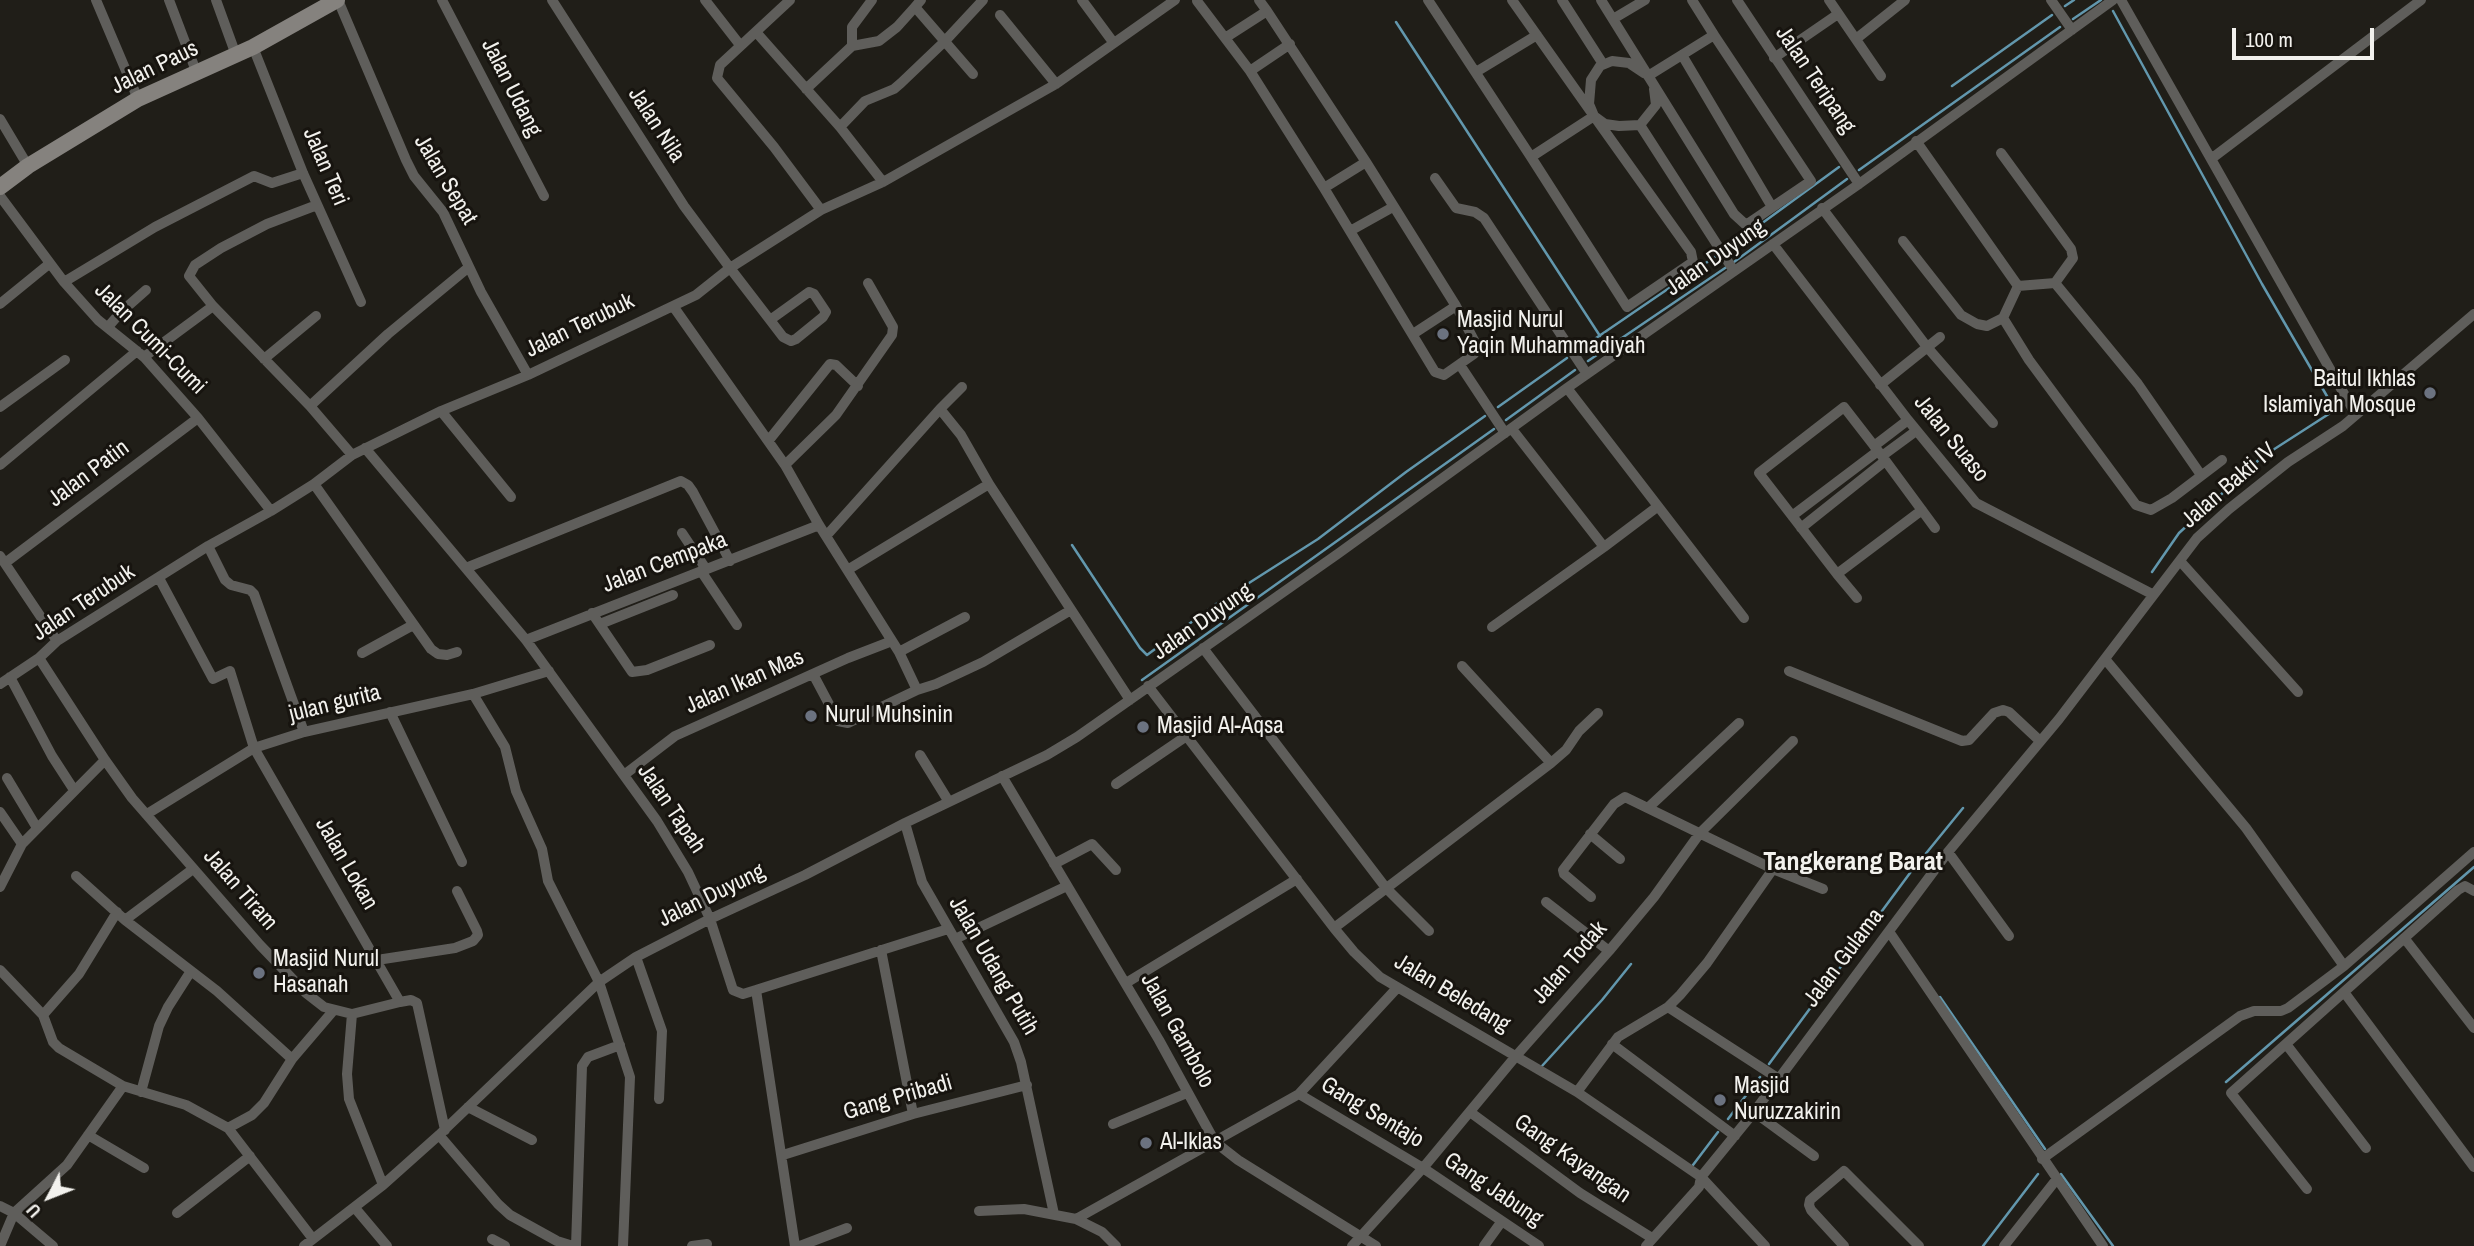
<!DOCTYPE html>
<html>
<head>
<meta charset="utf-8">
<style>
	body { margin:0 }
	#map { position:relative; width:2474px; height:1246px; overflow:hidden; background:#201e18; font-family:"Archivo Narrow",sans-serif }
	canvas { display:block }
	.north { position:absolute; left:14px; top:1162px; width:70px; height:70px; -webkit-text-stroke:5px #17140f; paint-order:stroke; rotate:228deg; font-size:19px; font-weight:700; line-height:28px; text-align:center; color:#f2f1ed }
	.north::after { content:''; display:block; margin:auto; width:24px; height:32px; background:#f2f1ed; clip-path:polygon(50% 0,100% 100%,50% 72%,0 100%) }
	.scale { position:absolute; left:2232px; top:28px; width:142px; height:32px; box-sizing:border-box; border:4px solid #f2f1ed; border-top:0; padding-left:9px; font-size:21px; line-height:24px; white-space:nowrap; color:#f2f1ed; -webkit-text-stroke:5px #17140f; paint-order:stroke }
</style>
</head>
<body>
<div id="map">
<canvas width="2474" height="1246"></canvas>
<div class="north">U</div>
<div class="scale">100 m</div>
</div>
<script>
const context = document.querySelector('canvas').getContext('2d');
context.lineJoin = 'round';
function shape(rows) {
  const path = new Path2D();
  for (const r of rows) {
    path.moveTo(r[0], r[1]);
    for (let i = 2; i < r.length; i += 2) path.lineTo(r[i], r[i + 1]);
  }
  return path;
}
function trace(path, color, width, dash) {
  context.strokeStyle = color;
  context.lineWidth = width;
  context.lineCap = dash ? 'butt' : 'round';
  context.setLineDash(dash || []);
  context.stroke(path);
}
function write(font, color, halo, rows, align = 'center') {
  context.font = font + ' "Archivo Narrow",sans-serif';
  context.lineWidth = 6;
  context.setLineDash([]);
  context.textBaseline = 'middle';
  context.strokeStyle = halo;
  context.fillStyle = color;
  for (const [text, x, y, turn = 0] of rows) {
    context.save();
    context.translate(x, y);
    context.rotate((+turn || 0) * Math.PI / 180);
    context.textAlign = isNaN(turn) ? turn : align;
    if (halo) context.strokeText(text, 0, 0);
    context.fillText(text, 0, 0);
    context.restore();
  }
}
trace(shape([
	[2065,6,2074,0],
	[2113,11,2262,284,2335,410,2262,457,2179,533,2152,572],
	[2073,19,2101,0],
	[1396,22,1600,336],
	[1952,86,2052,15],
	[1859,170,2060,27],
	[1724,251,1839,167],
	[1734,262,1847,179],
	[1580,349,1719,254],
	[1588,361,1728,266],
	[1498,407,1567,358],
	[1506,420,1575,370],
	[1072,545,1140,648,1147,655,1216,604,1318,539,1406,472,1485,416],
	[1142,680,1494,429],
	[1940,997,2045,1149],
	[1769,1064,1910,873,1963,808],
	[1542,1066,1602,1000,1631,964],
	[2226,1082,2474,867],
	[1728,1119,1760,1077],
	[1693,1165,1718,1132],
	[2061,1174,2113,1246],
	[1983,1246,2038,1174]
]), '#6297ad', 2.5);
trace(shape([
	[96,0,138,99],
	[169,0,196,71],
	[216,0,236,55],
	[338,0,406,160,414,176,443,212,481,292,528,375],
	[442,0,544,196],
	[552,0,684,206,730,268,770,320,783,337,791,341,796,339,823,317,826,312,814,294,809,292,770,320],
	[705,0,740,45],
	[790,0,720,65,717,78,774,147,821,210],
	[921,0,915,7,973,74],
	[1082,0,1113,42],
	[1428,0,1531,157],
	[1512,0,1594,116,1691,252,1693,262,1627,307,1531,157,1594,116],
	[1562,0,1603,64],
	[1601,0,1734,214,1746,225,1811,181,1714,35,1648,76],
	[1692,0,1714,35],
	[1737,0,1859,184],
	[1829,0,1881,76],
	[2051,0,2072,30],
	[2121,0,2356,415],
	[1197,1,1225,38,1267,11,1259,0],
	[1000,15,1056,84],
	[1613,19,1645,0],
	[756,32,840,127,883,182],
	[1225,38,1250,71,1324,188,1435,372,1444,375,1474,354,1476,344,1456,306,1366,162,1267,11],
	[1856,39,1905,0],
	[852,46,852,27,872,0],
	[253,47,303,173,361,302],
	[1682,55,1772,207],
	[1774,58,1838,14],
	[1250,71,1290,44],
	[1476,72,1537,35],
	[1644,73,1629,63,1612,61,1600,66,1591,80,1589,104,1594,116,1605,124,1619,126,1640,125,1734,271],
	[806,89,852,46,879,41,897,27,915,7],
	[0,119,28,166],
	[1640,125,1656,105,1654,89],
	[840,127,865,101,894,89,901,83,945,41,983,0],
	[1916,141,2018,286,2003,318,2029,360,2136,505,2151,510,2172,498,2222,460],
	[2001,153,2071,249,2073,258,2055,283],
	[2211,159,2421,0],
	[1435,178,1456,208,1475,212,1484,218,1587,374],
	[1324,188,1366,162],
	[0,196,64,282,98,320,144,357,198,418,271,511],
	[317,205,267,224,221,248,195,265,189,276,213,306,310,406,352,455],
	[1822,208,1927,347,1993,423],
	[1350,231,1393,207],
	[1903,241,1961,315,1977,324,1987,326,2003,318],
	[1773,244,1908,420,1976,503,2152,594],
	[64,282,155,227,254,176,272,183,303,173],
	[2018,286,2055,283,2138,384,2201,475],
	[0,304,49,264],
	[673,306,785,465,819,525,899,652,917,690,848,723,838,721,813,674],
	[108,327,120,313,146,290],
	[1413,334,1456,306],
	[144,357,213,306],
	[264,359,316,316],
	[1460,365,1505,433],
	[1880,385,1940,337],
	[962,387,940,409,961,435,989,484,1130,700],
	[1567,388,1744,618],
	[310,406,388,334,469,267],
	[0,407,65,360],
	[441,411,511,497],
	[1512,429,1604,547,1657,507],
	[769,440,830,364,836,365,858,386],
	[1874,446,1908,420],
	[365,448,526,640,657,821,688,872,710,919,733,990,743,994,756,990,795,1246],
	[1882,456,1935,528],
	[0,465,137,351],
	[785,465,836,415,892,335,893,327,868,283],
	[314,484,431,649,438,654,447,655,457,652],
	[1792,516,1878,451],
	[1801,528,1885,461],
	[682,533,706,569],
	[827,535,940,409],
	[208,546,225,580,231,585,250,590,254,594,304,732],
	[0,556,57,641],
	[2180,561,2298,692],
	[5,563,198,418],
	[466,568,681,481,688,485,693,492,730,561],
	[849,569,989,484],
	[701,571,737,625],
	[1837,574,1759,473,1844,407,1882,456,1916,431],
	[159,578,213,679,230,671,254,748,400,1002],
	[1857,598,1837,574,1922,510],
	[592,613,632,672,647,670,710,645],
	[600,624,673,595],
	[1492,627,1604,547],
	[526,640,819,525],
	[1203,648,1386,888,1429,931],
	[899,652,965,617],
	[362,653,413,625],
	[39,658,105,760,132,798,260,945,306,993,324,1007,352,1014,347,1074,349,1099,383,1185],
	[2105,659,2246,828,2344,966],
	[1462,666,1551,763],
	[1789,671,1962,741,1969,740,1994,713,2003,710,2009,712,2040,741],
	[10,677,52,756,74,790],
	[0,684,39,658,57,641,208,546,271,511,314,484,352,455,441,411,528,375,696,295,730,268,821,210,883,182,1056,84,1175,0],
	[1148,686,1334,928,1354,952,1380,977,1577,1092,1701,1177,1765,1246],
	[917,690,936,684,983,662,1071,610],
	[473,694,505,747,516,791,542,849,548,881,599,982,630,1077,623,1246],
	[390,712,462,862],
	[920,755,949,802],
	[624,775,675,736,848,658,892,641],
	[1002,776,1159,1040,1215,1142,1238,1160,1376,1246],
	[7,778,37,828],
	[1116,784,1185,737],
	[1649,807,1739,723],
	[0,812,22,844],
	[147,814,254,748,304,732,473,694,549,671],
	[905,823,922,882,1014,1042,1021,1062,1054,1214],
	[1590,834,1620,859],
	[1948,852,2009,936],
	[1054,864,1092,844,1116,870],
	[76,876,125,920,217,991,292,1059],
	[0,887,22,844,105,760],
	[1591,897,1564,874,1563,870,1614,804,1625,797,1773,869],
	[1546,902,1609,951],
	[125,920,193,869],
	[1334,928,1551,763,1566,750,1579,731,1598,713],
	[1890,933,2103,1246],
	[955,939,1067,886],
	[2405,939,2474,1028],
	[881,950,913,1114],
	[636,957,662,1031,659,1099],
	[377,960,455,948,473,941,478,935,477,931,457,891],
	[0,970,43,1015,53,1042,59,1048,123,1086,186,1105,228,1128,313,1239],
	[1126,983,1297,879],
	[756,990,948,929],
	[2344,992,2474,1167],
	[1668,1007,1779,1079],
	[352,1014,400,1002,411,1000,417,1003,445,1130],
	[43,1015,79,974,117,912],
	[1612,1044,1735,1136],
	[2286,1044,2366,1148],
	[141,1092,159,1026,168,1007,191,971],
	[1577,1092,1618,1037,1668,1007,1680,995,1707,963,1773,869,1823,889],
	[1299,1094,1423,1168,1539,1246],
	[468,1107,532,1140],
	[1470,1112,1580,1193,1652,1238],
	[1754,1112,1814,1156],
	[1113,1124,1187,1093],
	[228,1128,252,1115,264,1103,292,1059,333,1011],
	[88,1135,144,1168],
	[439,1135,498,1204,510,1215,557,1241,573,1246],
	[783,1155,913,1114,1027,1085],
	[2042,1159,2240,1016,2254,1011,2281,1011,2288,1008,2344,966,2474,852],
	[2307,1189,2231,1093,2458,890,2465,886,2474,891],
	[0,1206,14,1213,53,1246],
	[355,1208,387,1246],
	[979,1211,1024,1209,1076,1219,1102,1232,1116,1246],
	[177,1213,250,1156],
	[1076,1219,1299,1094,1397,988],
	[492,1239,505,1246],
	[0,1246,14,1213,67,1165,123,1086],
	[304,1246,383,1185,439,1135,599,982,636,957,710,919,805,875,905,823,1047,755,1077,737,1339,553,1567,388,1859,184,2113,0],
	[576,1246,582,1066,588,1057,620,1045],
	[692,1246,707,1244],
	[800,1246,847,1228],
	[1352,1246,1423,1168,1516,1056,1609,951,1654,897,1700,833,1793,741],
	[1484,1246,1502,1221],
	[1646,1246,1699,1187,1701,1177,1754,1112,1948,852,2059,719,2197,538,2229,509,2288,462,2343,426,2474,314],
	[1844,1246,1811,1210,1809,1205,1810,1200,1844,1171,1919,1246],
	[2004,1246,2056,1180]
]), '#5f5e5b', 10);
trace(shape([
	[0,187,28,166,138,99,253,47,337,0]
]), '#85827e', 16);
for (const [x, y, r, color] of [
	[1443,334,7,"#6b7280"],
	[2430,393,7,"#6b7280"],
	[811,716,7,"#6b7280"],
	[1143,727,7,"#6b7280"],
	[259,973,7,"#6b7280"],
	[1720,1100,7,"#6b7280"],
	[1146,1143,7,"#6b7280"]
]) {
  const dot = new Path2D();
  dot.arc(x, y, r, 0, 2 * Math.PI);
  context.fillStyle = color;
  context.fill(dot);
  trace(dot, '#17140f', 2.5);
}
write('23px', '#f2f1ed', '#17140f', [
	["Jalan Paus",155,68,-26],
	["Jalan Teripang",1815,80,56],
	["Jalan Udang",511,88,63],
	["Jalan Nila",656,125,57],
	["Jalan Teri",325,167,67],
	["Jalan Sepat",445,180,59],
	["Jalan Duyung",1716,258,-35],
	["Jalan Terubuk",580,326,-26],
	["Jalan Cumi-Cumi",150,339,45],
	["Jalan Suaso",1951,439,51],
	["Jalan Patin",89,474,-37],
	["Jalan Bakti IV",2229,486,-41],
	["Jalan Cempaka",665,563,-21],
	["Jalan Terubuk",84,603,-34],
	["Jalan Duyung",1203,622,-35],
	["Jalan Ikan Mas",745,682,-24],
	["julan gurita",335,704,-14],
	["Jalan Tapah",671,809,56],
	["Jalan Lokan",346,864,60],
	["Jalan Tiram",240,890,49],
	["Jalan Duyung",712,896,-26],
	["Jalan Gulama",1844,958,-53],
	["Jalan Todak",1570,963,-49],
	["Jalan Udang Putih",993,966,60],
	["Jalan Beledang",1452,994,31],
	["Jalan Gambolo",1177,1031,61],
	["Gang Pribadi",898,1098,-16],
	["Gang Sentajo",1372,1113,31],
	["Gang Kayangan",1572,1159,35],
	["Gang Jabung",1493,1190,34]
]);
write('23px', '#f2f1ed', '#17140f', [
	["Masjid Nurul",1457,321],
	["Yaqin Muhammadiyah",1457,347],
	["Baitul Ikhlas",2416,380,"right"],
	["Islamiyah Mosque",2416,406,"right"],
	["Nurul Muhsinin",825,716],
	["Masjid Al-Aqsa",1157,727],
	["Masjid Nurul",273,960],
	["Hasanah",273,986],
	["Masjid",1734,1087],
	["Nuruzzakirin",1734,1113],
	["Al-Iklas",1160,1143]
], 'left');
write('bold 26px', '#f2f1ed', '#17140f', [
	["Tangkerang Barat",1853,863]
]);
</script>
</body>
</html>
